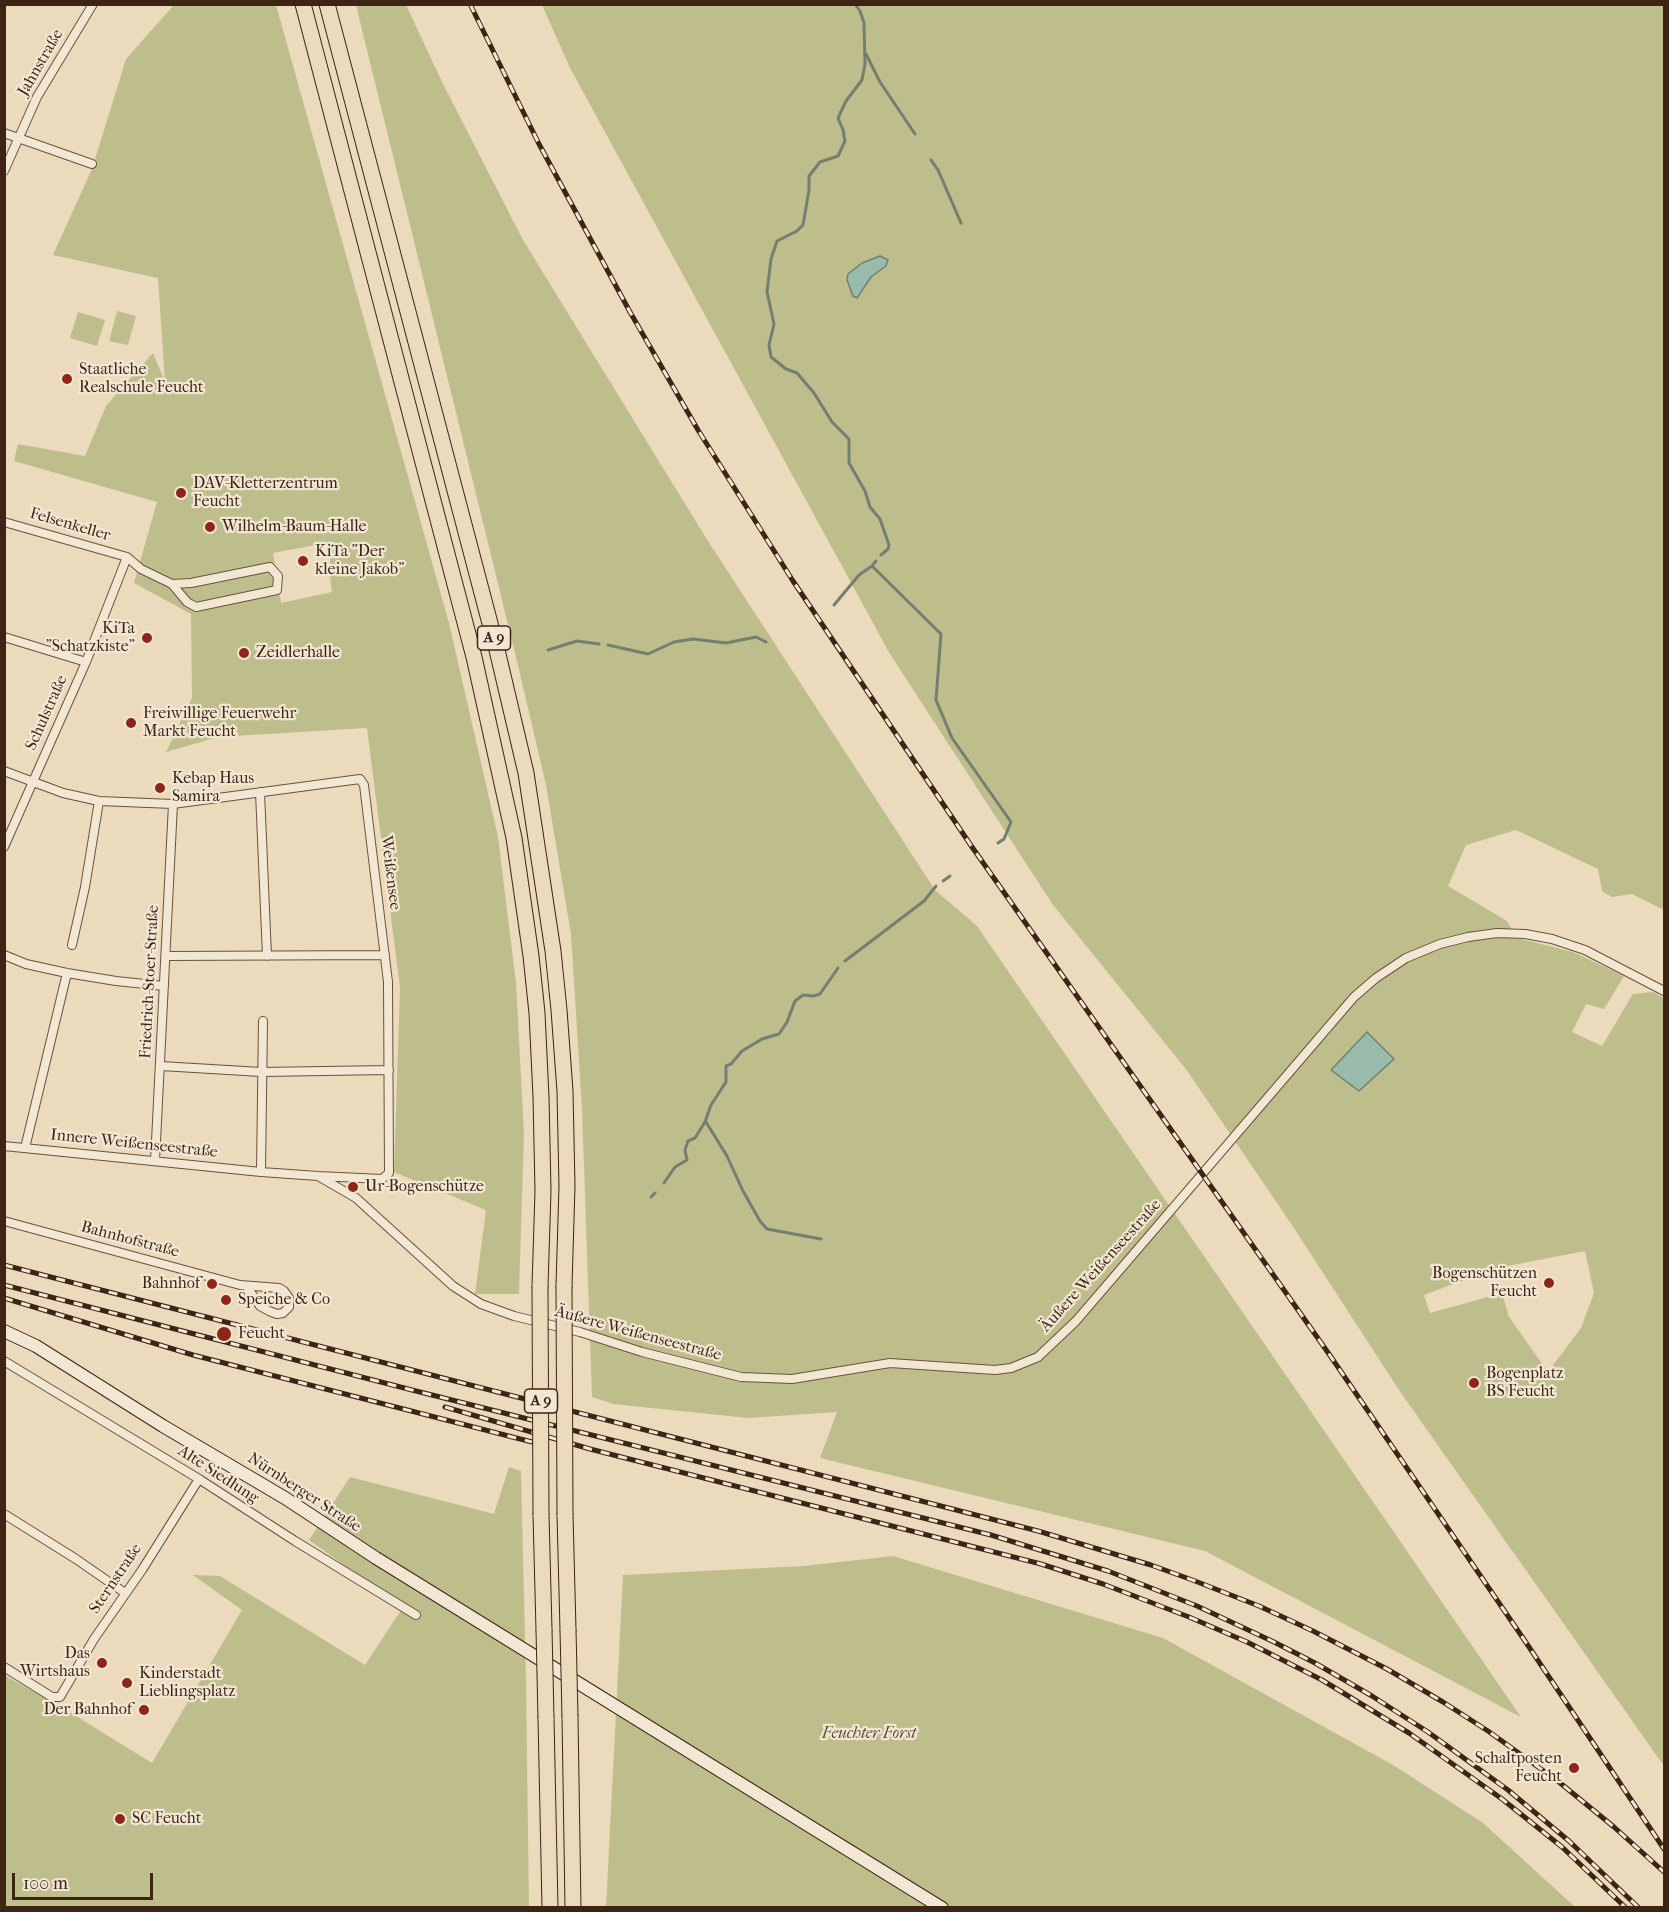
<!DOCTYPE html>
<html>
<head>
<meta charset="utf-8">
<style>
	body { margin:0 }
	#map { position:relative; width:1669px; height:1912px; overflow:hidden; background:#ebdabb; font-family:"IM FELL French Canon",serif }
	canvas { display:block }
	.frame { position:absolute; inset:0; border:6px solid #3d2415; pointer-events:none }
	.scale { position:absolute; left:12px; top:1873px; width:141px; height:27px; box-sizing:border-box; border:3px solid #3d2415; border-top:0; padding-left:8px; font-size:18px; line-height:21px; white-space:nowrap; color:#3d2415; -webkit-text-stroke:4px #f2e7d3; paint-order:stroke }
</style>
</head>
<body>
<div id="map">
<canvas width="1669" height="1912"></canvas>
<div class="frame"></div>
<div class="scale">100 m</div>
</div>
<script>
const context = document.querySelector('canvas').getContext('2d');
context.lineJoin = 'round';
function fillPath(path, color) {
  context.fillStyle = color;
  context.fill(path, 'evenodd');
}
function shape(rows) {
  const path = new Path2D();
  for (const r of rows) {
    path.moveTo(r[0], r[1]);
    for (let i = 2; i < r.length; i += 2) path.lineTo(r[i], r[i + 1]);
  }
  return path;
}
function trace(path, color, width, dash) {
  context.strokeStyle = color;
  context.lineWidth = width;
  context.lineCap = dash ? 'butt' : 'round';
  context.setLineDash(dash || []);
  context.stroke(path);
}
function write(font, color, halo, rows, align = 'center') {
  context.font = font + ' "IM FELL French Canon",serif';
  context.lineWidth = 4.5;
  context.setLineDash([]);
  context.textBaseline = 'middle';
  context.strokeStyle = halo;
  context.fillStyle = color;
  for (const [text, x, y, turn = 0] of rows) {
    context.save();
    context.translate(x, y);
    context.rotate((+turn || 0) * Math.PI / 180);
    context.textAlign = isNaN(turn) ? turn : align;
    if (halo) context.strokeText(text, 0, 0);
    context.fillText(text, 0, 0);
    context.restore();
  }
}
fillPath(shape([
	[174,5,276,5,449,623,498,837,516,983,524,1134,519,1294,475,1294,486,1210,394,1172,400,988,367,728,218,737,166,752,192,698,191,614,134,583,157,502,14,461,18,444,85,456,106,406,153,353,165,382,158,278,53,255,92,169,126,59],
	[326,543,331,553,329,568,332,592,281,603,273,553],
	[356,5,406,5,442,82,523,240,706,538,935,890,977,926,1521,1717,1205,1551,820,1458,837,1412,748,1418,613,1404,592,1397,582,1109,571,934,546,785,516,657],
	[542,5,1664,5,1664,910,1632,894,1612,897,1602,891,1598,869,1516,830,1466,845,1448,886,1507,921,1517,938,1573,952,1624,976,1604,1009,1586,1004,1572,1032,1602,1046,1633,994,1653,992,1664,998,1664,1766,1401,1393,1292,1225,1186,1069,1053,905,890,654,570,68],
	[1585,1251,1594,1293,1581,1328,1548,1372,1509,1317,1502,1293,1430,1313,1424,1295,1461,1281,1502,1267],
	[117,311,136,316,128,345,109,341],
	[78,312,105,320,97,346,70,338],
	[509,1467,521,1471,526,1685,529,1907,5,1907,4,1675,63,1708,152,1763,242,1610,193,1575,220,1576,365,1665,403,1607,309,1540,350,1477,494,1514],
	[893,1556,1163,1638,1393,1765,1483,1823,1575,1907,606,1908,623,1575,804,1566]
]), '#bdbe8c');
const water = shape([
	[880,256,888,260,886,266,871,277,857,298,853,296,847,280,848,274,862,263,880,256],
	[1367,1032,1394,1059,1359,1091,1331,1070,1367,1032]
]);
fillPath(water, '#99bbab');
trace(water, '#747f6f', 1.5);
trace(shape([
	[855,4,860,11,864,23,865,64,862,80,846,101,838,118,843,130,845,141,838,156,820,162,809,176,809,190,803,225,797,231,777,241,771,259,767,292,774,324,769,345,771,357,786,369,797,373,814,393,832,422,849,439,849,463,865,491,870,507,880,519,889,545,888,549,881,555],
	[866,54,880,82,915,134],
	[931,160,938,170,961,223],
	[872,566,941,634,936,700,952,738,1011,822,1004,839,998,843],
	[834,605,859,575,872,566,876,561],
	[608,645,648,654,674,642,693,639,726,643,756,637,766,642],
	[548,650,577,641,599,644],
	[943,881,950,876],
	[845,961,924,901,936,886],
	[706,1122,727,1156,743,1191,760,1221,767,1229,821,1239],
	[664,1183,675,1167,687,1160,685,1150,688,1141,695,1138,705,1122,711,1105,726,1082,726,1066,731,1064,742,1051,762,1039,779,1034,787,1022,795,1001,803,995,813,996,820,994,838,968],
	[651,1197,655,1193]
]), '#747f6f', 3);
const street = shape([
	[4,133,92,164],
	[4,171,37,97,93,4],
	[4,522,127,557,141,569,172,584,187,602,196,607,277,590,278,576,270,567,191,583,172,584],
	[4,637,86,662],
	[4,771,63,793,99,801,173,804,360,779,364,785,388,982,389,1173,382,1179,318,1176,261,1172,4,1146],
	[260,792,267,956],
	[4,847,86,662,127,557],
	[72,945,85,887,99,801],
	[4,955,26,964,67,973,116,981,164,986],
	[166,956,385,955],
	[161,1066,261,1072,389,1070],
	[25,1148,67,973],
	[155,1161,173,804],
	[261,1172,263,1021],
	[318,1176,356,1198,453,1286,481,1304,514,1316,580,1332,642,1352,741,1377,792,1379,890,1363,995,1370,1011,1368,1038,1357,1076,1321,1354,997,1376,978,1406,958,1440,944,1468,937,1497,933,1525,934,1552,939,1585,950,1664,991],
	[4,1221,240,1285,279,1288,284,1291,289,1298,289,1307,283,1313,277,1314,269,1311,260,1306,247,1287],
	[4,1361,199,1479,295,1541,416,1615],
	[4,1514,76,1559,125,1593],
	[4,1667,52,1697,60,1697,94,1639,142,1570,199,1479]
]);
const secondary = shape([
	[4,1331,36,1346,163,1426,285,1498,376,1558,942,1908]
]);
const highway = shape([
	[303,4,474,657,514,838,531,956,537,1013,541,1097,543,1191,540,1286],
	[327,4,497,650,526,773,553,951,559,1010,565,1091,567,1186,564,1286],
	[541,1515,544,1630],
	[565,1515,568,1630],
	[570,1717,573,1908],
	[546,1718,550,1908]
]);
trace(street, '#68523e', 10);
trace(secondary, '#3d2415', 14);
trace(highway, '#3d2415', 17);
trace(street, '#f2e7d3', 8);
trace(secondary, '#f2e7d3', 12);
trace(highway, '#ebdabb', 15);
const rail = shape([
	[470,4,539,144,630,312,698,430,793,581,972,847,1329,1354,1525,1641,1664,1849],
	[4,1265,1038,1531,1151,1565,1195,1581,1259,1606,1313,1631,1387,1669,1443,1702,1488,1731,1559,1782,1614,1827,1664,1872],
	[4,1285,412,1390,991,1535,1108,1571,1197,1606,1274,1642,1315,1663,1372,1696,1428,1732,1508,1790,1569,1841,1639,1908],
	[4,1298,193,1355,532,1442],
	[445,1407,590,1449,1041,1564,1103,1584,1189,1617,1247,1642,1322,1680,1409,1733,1502,1799,1562,1847,1626,1908]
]);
trace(rail, '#3d2415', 5);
trace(rail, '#f2e7d3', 3, [9]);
const highwayBridge = shape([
	[540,1286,541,1515],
	[564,1286,565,1515],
	[544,1630,546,1718],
	[568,1630,570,1717]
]);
trace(highwayBridge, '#3d2415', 17, []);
trace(highwayBridge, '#ebdabb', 15);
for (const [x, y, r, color] of [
	[67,379,6,"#8f2418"],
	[181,493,6,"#8f2418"],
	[210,527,6,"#8f2418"],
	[303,561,6,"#8f2418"],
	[147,638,6,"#8f2418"],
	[244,653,6,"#8f2418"],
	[131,723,6,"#8f2418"],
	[160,788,6,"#8f2418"],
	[353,1187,6,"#8f2418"],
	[1549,1283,6,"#8f2418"],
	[212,1284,6,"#8f2418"],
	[226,1300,6,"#8f2418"],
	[224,1334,8,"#8f2418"],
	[1474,1383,6,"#8f2418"],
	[102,1663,6,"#8f2418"],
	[127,1683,6,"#8f2418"],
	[144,1710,6,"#8f2418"],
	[1574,1768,6,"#8f2418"],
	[120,1819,6,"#8f2418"]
]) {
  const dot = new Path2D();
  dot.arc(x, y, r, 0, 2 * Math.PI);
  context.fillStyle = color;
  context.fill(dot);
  trace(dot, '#f2e7d3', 2);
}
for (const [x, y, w] of [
	[494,638,33],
	[541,1401,33]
]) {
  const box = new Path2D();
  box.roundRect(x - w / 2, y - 12, w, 24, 4.5);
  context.fillStyle = '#f2e7d3';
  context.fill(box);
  trace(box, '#3d2415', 1.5);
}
write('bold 15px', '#3d2415', null, [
	["A 9",494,638],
	["A 9",541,1401]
]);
write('16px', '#3d2415', '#f2e7d3', [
	["Jahnstraße",41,63,-60],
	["Felsenkeller",70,525,16],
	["Schulstraße",47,713,-66],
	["Weißensee",390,873,83],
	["Friedrich-Stoer-Straße",150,982,-87],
	["Innere Weißenseestraße",134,1144,6],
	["Bahnhofstraße",130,1240,15],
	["Äußere Weißenseestraße",1101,1266,-48],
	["Äußere Weißenseestraße",638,1334,15],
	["Alte Siedlung",218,1475,33],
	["Nürnberger Straße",304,1493,33],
	["Sternstraße",116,1579,-56]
]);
write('16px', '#3d2415', '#f2e7d3', [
	["Staatliche",79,370],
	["Realschule Feucht",79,388],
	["DAV-Kletterzentrum",193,484],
	["Feucht",193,502],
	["Wilhelm-Baum-Halle",222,527],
	["KiTa \"Der",315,552],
	["kleine Jakob\"",315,570],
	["KiTa",135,629,"right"],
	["\"Schatzkiste\"",135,647,"right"],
	["Zeidlerhalle",256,653],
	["Freiwillige Feuerwehr",143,714],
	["Markt Feucht",143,732],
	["Kebap Haus",172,779],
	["Samira",172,797],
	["Ur-Bogenschütze",365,1187],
	["Bogenschützen",1537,1274,"right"],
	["Feucht",1537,1292,"right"],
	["Bahnhof",200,1284,"right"],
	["Speiche & Co",238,1300],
	["Feucht",238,1334],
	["Bogenplatz",1486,1374],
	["BS Feucht",1486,1392],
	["Das",90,1654,"right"],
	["Wirtshaus",90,1672,"right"],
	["Kinderstadt",139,1674],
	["Lieblingsplatz",139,1692],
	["Der Bahnhof",132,1710,"right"],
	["Schaltposten",1562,1759,"right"],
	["Feucht",1562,1777,"right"],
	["SC Feucht",132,1819]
], 'left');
write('italic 16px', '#5d4a33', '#f2e7d3', [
	["Feuchter Forst",869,1734]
]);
</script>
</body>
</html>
